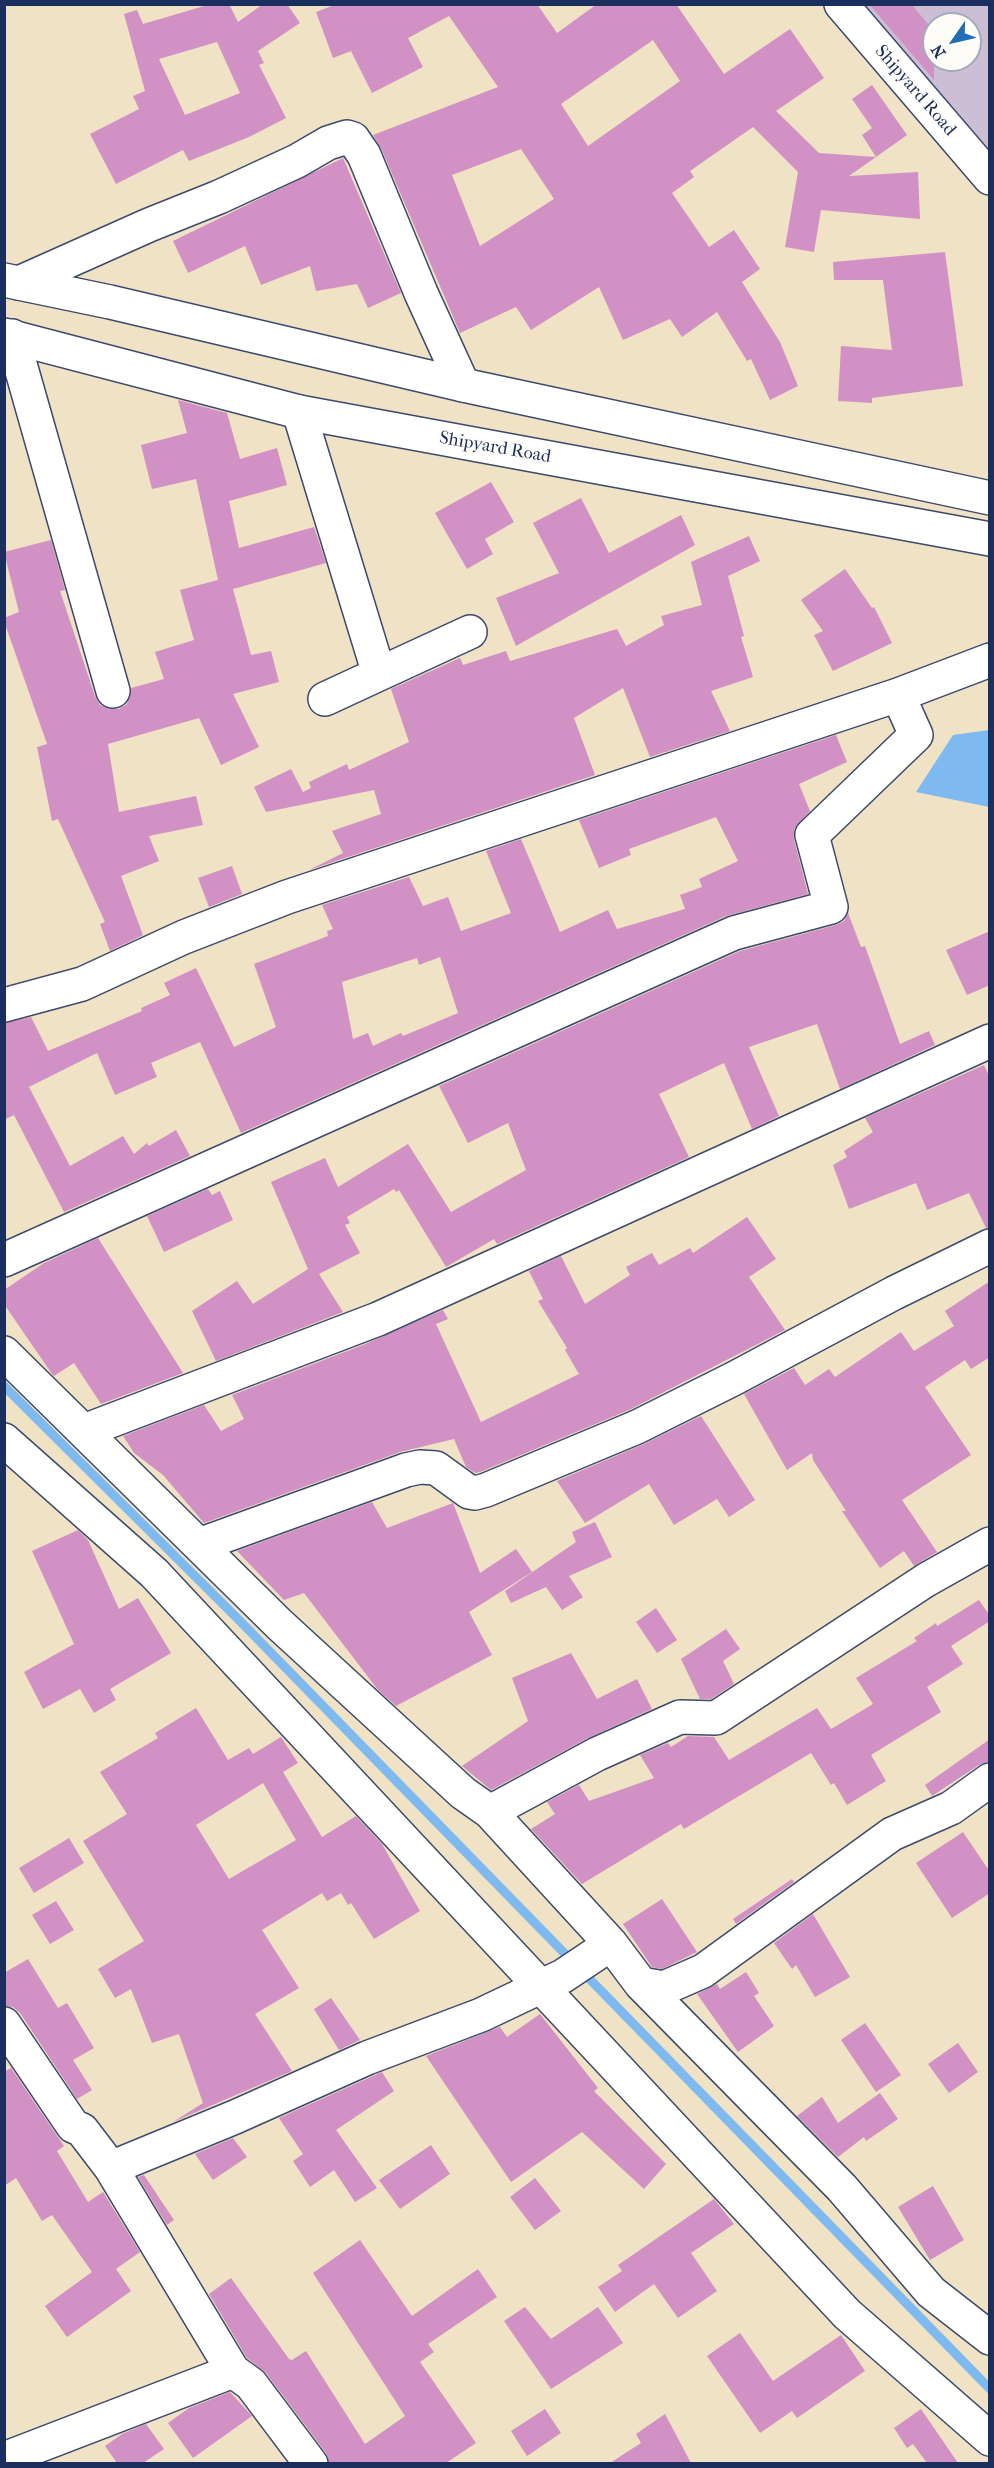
<!DOCTYPE html>
<html>
<head>
<meta charset="utf-8">
<style>
	body { margin:0 }
	#map { position:relative; width:994px; height:2468px; overflow:hidden; background:#f0e2c4; font-family:"IM FELL French Canon",serif }
	canvas { display:block }
	.frame { position:absolute; inset:0; border:6px solid #1b2f5e; pointer-events:none }
	.north { position:absolute; left:922px; top:12px; width:60px; height:60px; box-sizing:border-box; background:#fdfcf7; border:2px solid #a3aaba; border-radius:50%; rotate:236deg; font-size:16px; font-weight:700; line-height:24px; text-align:center; color:#1b2f5e }
	.north::after { content:''; display:block; margin:auto; width:21px; height:27px; background:#1f6fb2; clip-path:polygon(50% 0,100% 100%,50% 72%,0 100%) }
</style>
</head>
<body>
<div id="map">
<canvas width="994" height="2468"></canvas>
<div class="frame"></div>
<div class="north">N</div>
</div>
<script>
const context = document.querySelector('canvas').getContext('2d');
context.lineJoin = 'round';
function fillPath(path, color) {
  context.fillStyle = color;
  context.fill(path, 'evenodd');
}
function shape(rows) {
  const path = new Path2D();
  for (const r of rows) {
    path.moveTo(r[0], r[1]);
    for (let i = 2; i < r.length; i += 2) path.lineTo(r[i], r[i + 1]);
  }
  return path;
}
function trace(path, color, width, dash) {
  context.strokeStyle = color;
  context.lineWidth = width;
  context.lineCap = dash ? 'butt' : 'round';
  context.setLineDash(dash || []);
  context.stroke(path);
}
function write(font, color, halo, rows, align = 'center') {
  context.font = font + ' "IM FELL French Canon",serif';
  context.lineWidth = 5;
  context.setLineDash([]);
  context.textBaseline = 'middle';
  context.strokeStyle = halo;
  context.fillStyle = color;
  for (const [text, x, y, turn = 0] of rows) {
    context.save();
    context.translate(x, y);
    context.rotate((+turn || 0) * Math.PI / 180);
    context.textAlign = isNaN(turn) ? turn : align;
    if (halo) context.strokeText(text, 0, 0);
    context.fillText(text, 0, 0);
    context.restore();
  }
}
fillPath(shape([
	[852,5,989,5,989,164],
	[934,24,970,24,970,60,934,60]
]), '#ccbed4');
fillPath(shape([
	[989,730,989,807,916,792,953,735]
]), '#7eb9ef');
trace(shape([
	[4,1386,239,1620,990,2389]
]), '#7eb9ef', 9);
fillPath(shape([
	[211,4,229,4,238,22,263,4,287,4,300,23,258,51,264,63,259,65,286,118,249,137,189,161,183,150,116,184,90,134,139,109,133,96,145,91,124,14,137,10,143,24],
	[217,42,240,93,185,115,159,59],
	[337,4,537,4,557,33,597,4,676,4,724,74,790,29,824,78,776,111,819,153,876,157,849,176,918,172,920,219,821,210,814,252,785,247,798,172,753,127,690,171,694,177,672,193,709,247,734,230,760,269,742,282,780,342,798,386,770,400,751,359,747,361,717,312,682,337,670,319,623,340,599,287,531,330,516,307,460,333,381,148,373,135,498,87,449,16,408,38,423,67,372,93,351,51,333,58,316,12],
	[653,40,680,81,588,146,561,104],
	[521,149,554,199,480,246,452,175],
	[869,4,911,4,934,31,934,80],
	[872,85,907,135,876,157,862,135,872,128,852,99],
	[343,158,401,293,368,308,357,284,316,291,310,266,261,285,245,246,188,273,173,241],
	[945,252,963,386,872,398,872,403,838,401,841,346,892,350,883,280,834,280,833,262],
	[178,400,227,413,240,459,277,448,287,485,229,501,239,548,314,527,326,563,233,589,251,655,271,651,279,682,233,694,259,747,221,765,199,718,108,744,119,812,196,796,203,825,149,836,159,861,121,876,143,935,110,951,100,924,105,922,58,819,52,821,37,747,47,744,4,621,4,618,19,612,4,552,51,540,65,590,60,591,95,696,100,705,109,709,119,709,127,704,131,688,164,679,155,652,194,640,180,590,218,580,196,479,152,489,141,445,187,433],
	[491,482,514,522,485,539,493,554,467,569,435,513],
	[581,498,609,553,681,515,695,545,516,646,496,598,559,573,533,523],
	[749,536,760,561,728,576,744,636,741,637,753,677,711,691,730,731,650,757,623,688,574,718,595,775,309,870,343,853,332,831,381,814,374,790,266,812,254,787,291,769,303,792,311,788,309,782,347,764,349,770,409,742,391,689,460,658,463,665,506,651,510,661,617,629,626,646,664,625,661,616,702,605,691,562],
	[845,569,872,608,874,607,892,643,833,671,814,635,823,631,801,600],
	[836,735,847,762,799,784,810,811,794,829,794,839,808,894,726,916,241,1133,200,1042,151,1063,157,1077,115,1095,97,1053,29,1087,70,1166,123,1136,134,1154,147,1143,149,1146,176,1130,190,1156,64,1212,14,1115,4,1120,4,1023,31,1017,48,1051,142,1011,141,1008,170,995,164,983,196,968,234,1047,276,1027,254,964,328,936,327,931,333,929,322,905,409,877,423,906,448,897,461,931,511,913,486,851,521,839,560,932,608,910,617,929,685,909,680,895,702,887,699,879,738,861,716,817,629,849,631,855,599,868,579,820],
	[440,957,458,1013,403,1036,401,1033,373,1046,368,1033,353,1039,342,982,417,958,419,965],
	[232,866,242,894,209,907,198,878],
	[848,913,861,947,865,946,900,1044,929,1031,935,1045,840,1089,817,1024,749,1047,779,1116,752,1129,724,1063,659,1094,689,1157,497,1244,494,1239,446,1267,399,1190,396,1192,394,1189,347,1217,350,1223,345,1225,360,1253,319,1274,343,1312,216,1361,192,1311,237,1281,253,1304,308,1269,271,1182,325,1158,338,1187,408,1144,451,1212,526,1170,508,1123,468,1143,439,1086,740,951,836,925,844,921],
	[990,931,990,985,967,995,946,950],
	[984,1065,990,1078,990,1228,986,1228,969,1193,927,1210,916,1183,849,1209,833,1165,847,1157,844,1151,873,1132,865,1118],
	[208,1189,212,1195,220,1191,233,1220,164,1252,147,1216],
	[747,1217,776,1259,749,1277,785,1330,629,1410,480,1472,475,1473,466,1467,454,1439,400,1452,204,1523,163,1475,134,1453,123,1436,204,1405,221,1431,244,1419,232,1395,363,1345,443,1310,448,1319,436,1324,481,1422,579,1374,565,1350,567,1348,538,1301,543,1299,529,1271,561,1256,585,1304,630,1275,626,1267,652,1253,659,1265,690,1248,693,1253],
	[98,1238,183,1373,101,1404,74,1363,54,1376,52,1374,4,1304,4,1290,44,1263],
	[990,1281,990,1357,971,1369,965,1360,925,1387,971,1455,902,1500,937,1552,914,1566,904,1551,880,1568,842,1511,846,1511,813,1460,812,1453,787,1470,744,1394,794,1368,805,1385,829,1369,835,1377,901,1332,914,1351,954,1326,945,1311],
	[701,1416,755,1500,729,1517,717,1499,674,1525,649,1484,585,1523,557,1481,644,1444],
	[372,1502,387,1528,453,1503,480,1573,516,1549,532,1572,469,1612,492,1655,396,1706,378,1690,304,1593,284,1600,237,1551],
	[595,1522,612,1557,569,1576,583,1597,562,1610,546,1587,511,1603,505,1591,576,1542,572,1532],
	[78,1530,88,1540,119,1609,138,1598,171,1653,110,1689,116,1700,94,1713,80,1689,43,1709,24,1672,74,1644,32,1551],
	[979,1600,990,1616,990,1621,951,1646,963,1664,927,1687,941,1712,871,1755,886,1781,847,1805,834,1783,831,1785,811,1753,684,1829,681,1824,582,1884,531,1829,555,1814,547,1802,579,1785,589,1801,654,1778,640,1755,668,1743,671,1747,688,1736,714,1737,729,1760,817,1708,831,1729,873,1704,856,1678,917,1641,914,1638,936,1623,937,1626],
	[656,1608,677,1640,657,1653,636,1622],
	[726,1629,740,1649,723,1661,734,1684,711,1699,700,1699,681,1659],
	[571,1653,597,1699,637,1679,652,1709,588,1738,491,1790,462,1766,528,1721,512,1678],
	[196,1708,228,1760,249,1748,253,1754,281,1737,298,1763,283,1772,322,1837,356,1816,382,1844,420,1911,374,1939,351,1903,348,1905,341,1893,327,1901,322,1893,262,1930,299,1988,255,2014,292,2071,173,2122,203,2103,179,2034,152,2043,131,1989,115,1998,98,1969,144,1941,83,1841,127,1814,100,1772,158,1738,155,1733],
	[263,1783,296,1840,229,1879,196,1825],
	[990,1739,990,1761,979,1765,932,1796,925,1785],
	[963,1832,990,1872,990,1893,952,1918,916,1863],
	[69,1838,84,1863,34,1893,19,1868],
	[792,1879,794,1882,736,1924,733,1919],
	[662,1899,697,1952,662,1969,652,1967,623,1924],
	[56,1901,74,1930,50,1944,32,1915],
	[813,1914,850,1977,815,1997,796,1965,792,1969,774,1943],
	[28,1959,58,2008,67,2003,94,2048,73,2060,92,2090,77,2099,20,2013,13,2007,4,2006,4,1973],
	[746,1972,759,1993,754,1996,774,2026,738,2052,697,1994,717,1984,720,1989],
	[331,1998,360,2040,339,2050,314,2009],
	[540,2014,598,2088,594,2091,666,2164,644,2189,582,2132,511,2182,426,2056,500,2027,507,2037],
	[865,2023,901,2075,876,2092,841,2040],
	[958,2043,978,2072,949,2093,928,2064],
	[11,2068,64,2146,57,2151,88,2202,103,2192,140,2252,116,2269,131,2291,67,2337,45,2306,92,2272,52,2215,42,2221,16,2178,4,2186,4,2072],
	[382,2072,394,2091,336,2130,377,2188,355,2202,334,2170,310,2187,293,2161,303,2154,279,2118],
	[880,2093,898,2119,866,2141,864,2137,838,2157,797,2116,822,2097,838,2123],
	[233,2138,247,2157,213,2180,195,2154],
	[431,2145,450,2174,400,2209,379,2180],
	[144,2175,174,2220,167,2225,138,2177],
	[535,2178,561,2211,535,2230,510,2197],
	[933,2186,964,2240,930,2260,898,2207],
	[714,2199,734,2224,691,2253,717,2291,678,2318,654,2284,615,2312,598,2287,622,2271,618,2265],
	[360,2240,412,2316,478,2269,497,2297,428,2344,434,2352,420,2362,476,2443,446,2463,329,2463,326,2453,266,2373,247,2358,209,2294,231,2278,289,2359,292,2360,306,2351,365,2444,405,2416,313,2273],
	[525,2307,551,2339,598,2307,623,2343,551,2389,504,2321],
	[740,2333,773,2381,841,2335,865,2371,797,2418,792,2411,760,2433,707,2356],
	[230,2392,252,2416,193,2458,168,2423,189,2408],
	[545,2409,561,2433,527,2456,511,2431],
	[921,2409,958,2463,927,2463,913,2444,907,2448,894,2428],
	[665,2414,691,2463,610,2463,641,2443,636,2434],
	[146,2424,164,2449,143,2463,117,2463,105,2446,122,2434]
]), '#d191c4');
const street = shape([
	[841,4,990,178],
	[19,283,149,225,219,197,297,161,328,143,347,137,353,139,364,155,421,293,463,385],
	[12,336,113,691],
	[299,412,379,674,325,699],
	[379,674,470,632],
	[4,1005,82,984,184,937,287,897,898,695,990,660],
	[4,1260,734,933,831,907,812,835,916,735,898,695],
	[4,1353,279,1624,463,1793,490,1812,611,1944,641,1984,842,2188,931,2292,990,2338],
	[84,1431,378,1319,990,1041],
	[4,1440,154,1573,847,2314,990,2439],
	[199,1545,406,1470,420,1467,436,1468,469,1492,475,1493,486,1490,637,1427,735,1378,894,1293,990,1246],
	[490,1812,597,1754,680,1717,716,1718,926,1580,990,1544],
	[641,1984,664,1988,703,1971,892,1834,951,1808,990,1780],
	[4,2024,73,2126,82,2130,111,2168,233,2371,251,2384,311,2464],
	[111,2168,235,2117,367,2058,481,2015,563,1976,611,1944],
	[4,2459,233,2371]
]);
const primary = shape([
	[4,280,110,302,463,385,990,498],
	[4,335,299,412,990,539]
]);
trace(street, '#3b4a6d', 36);
trace(primary, '#3b4a6d', 36);
trace(street, '#fff', 33);
trace(primary, '#fff', 33);
write('18px', '#1b2f5e', '#fdfcf7', [
	["Shipyard Road",915,91,49],
	["Shipyard Road",495,448,10]
]);
</script>
</body>
</html>
